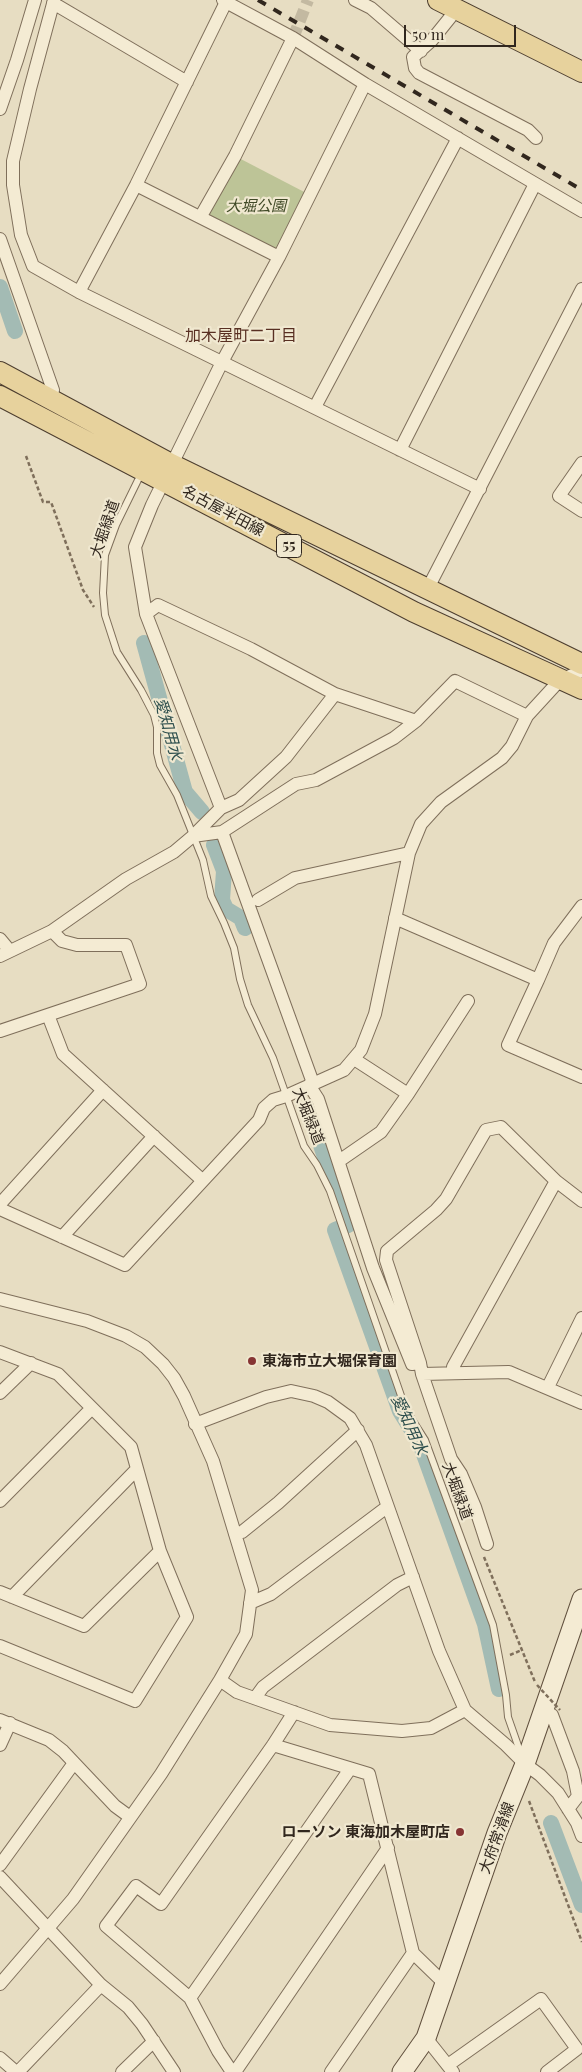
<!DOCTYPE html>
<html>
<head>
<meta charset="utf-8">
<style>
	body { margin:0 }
	#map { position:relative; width:582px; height:2072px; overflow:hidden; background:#e7ddc2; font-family:"Playfair Display",serif }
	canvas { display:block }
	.scale { position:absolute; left:404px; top:25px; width:112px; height:22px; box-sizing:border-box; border:2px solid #31271e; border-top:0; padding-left:6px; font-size:15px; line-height:18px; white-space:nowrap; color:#31271e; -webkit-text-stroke:4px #f0e8d0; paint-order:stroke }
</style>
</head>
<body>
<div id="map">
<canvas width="582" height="2072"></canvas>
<div class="scale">50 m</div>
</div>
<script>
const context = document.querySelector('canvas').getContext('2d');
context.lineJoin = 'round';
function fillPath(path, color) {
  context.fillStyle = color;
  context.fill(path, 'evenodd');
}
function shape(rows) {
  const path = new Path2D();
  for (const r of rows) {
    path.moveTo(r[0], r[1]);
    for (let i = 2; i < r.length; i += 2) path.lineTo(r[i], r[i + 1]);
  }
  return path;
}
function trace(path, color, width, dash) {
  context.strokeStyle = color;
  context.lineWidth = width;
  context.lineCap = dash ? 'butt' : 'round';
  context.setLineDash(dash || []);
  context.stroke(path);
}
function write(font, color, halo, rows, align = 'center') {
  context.font = font + ' "Playfair Display","Noto Sans JP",serif';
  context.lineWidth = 4.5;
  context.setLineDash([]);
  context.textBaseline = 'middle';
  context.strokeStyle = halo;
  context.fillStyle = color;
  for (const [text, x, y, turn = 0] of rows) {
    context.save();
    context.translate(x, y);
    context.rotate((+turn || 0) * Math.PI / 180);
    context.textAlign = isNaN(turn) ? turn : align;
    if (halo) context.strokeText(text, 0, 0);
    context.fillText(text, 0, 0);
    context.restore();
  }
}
fillPath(shape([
	[235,156,310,195,279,257,201,216]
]), '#bdc497');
trace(shape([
	[0,287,15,331],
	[144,643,185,792,202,812],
	[214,845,224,871,222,900,226,909,241,918,245,928],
	[310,1113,348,1225,335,1230,400,1411,420,1443,485,1624,499,1689],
	[551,1823,582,1905]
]), '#a3bbb4', 16);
trace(shape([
	[293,38,308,0]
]), '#c3b9a1', 12, [12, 6]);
const service = shape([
	[138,480,116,525,105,555,103,593,105,615,117,652,141,690,154,715,157,727,157,753,160,765,177,795,203,860,211,896,224,923,234,948,240,979,248,1005,273,1058,304,1146,317,1165,330,1191,406,1410,425,1440,493,1625,506,1695,508,1717,522,1757]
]);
const minor = shape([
	[54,0,30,89,13,161,13,185,21,235,33,266,79,292,480,489],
	[355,0,371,8,421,51],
	[226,2,293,38,365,84],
	[53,3,187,82],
	[457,9,432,40,413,57,415,68,419,73,528,130,536,138],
	[0,109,17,60,35,0],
	[136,185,279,257],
	[201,216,235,156,293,38],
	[0,239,53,390,51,398],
	[79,292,136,185,226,2,223,0],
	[315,407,458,138],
	[400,450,535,184],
	[582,463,559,496,582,511],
	[428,588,582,289],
	[146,614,158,605,251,649,335,694,416,721],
	[335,694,286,757,239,800,221,808,193,836,222,832,296,784,316,780,394,738,416,721,455,681,527,716],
	[221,808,146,614,135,547,152,505,222,362,279,257,365,84,582,211],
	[222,832,313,1083],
	[258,900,295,878,409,853],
	[395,918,538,980,508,1045,582,1077],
	[0,939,10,951],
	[0,956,52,931,126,879,174,852,193,836],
	[538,980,554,943,582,906],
	[48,1015,63,1054,202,1180],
	[0,1031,140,984,126,945,77,945,62,941,52,931],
	[354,1059,408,1094,468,1001],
	[309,1085,318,1099,373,1268,412,1364,420,1363,422,1374,451,1459,461,1474,475,1507,487,1544],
	[339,1161,381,1132,408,1094],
	[0,1204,103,1090],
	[0,1209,125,1265,259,1120,264,1108,273,1100,286,1096,344,1070,361,1050,375,1014,409,853,421,824,441,802,502,758,512,746,527,716,560,680,582,671],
	[62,1237,154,1136],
	[0,1299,87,1321,126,1336,145,1347,163,1364,174,1378,184,1396,213,1461,252,1590,246,1634,220,1680,161,1774,73,1899,0,1984],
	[0,1352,58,1374,131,1447,160,1551,187,1617,135,1701,0,1646],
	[420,1363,386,1260,387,1251,436,1210,446,1199,486,1130,501,1127,556,1181,582,1201],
	[453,1373,453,1367,556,1181],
	[422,1374,509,1372,582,1403],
	[548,1387,582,1318],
	[0,1393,31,1363],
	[195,1424,266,1397,291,1391,314,1396,328,1402,350,1418,366,1445,439,1651,465,1710,506,1745,525,1764,540,1775,558,1793,577,1823,582,1836],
	[0,1501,92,1408],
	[235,1534,242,1532,278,1503,358,1430],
	[0,1592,84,1626,160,1551],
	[12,1597,136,1470],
	[250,1603,271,1594,387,1507],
	[220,1680,237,1692,330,1725,402,1731,431,1728,465,1710],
	[255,1698,263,1687,397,1585,413,1577],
	[543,1709,552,1715,573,1771,578,1796,568,1809],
	[0,1720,49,1740,63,1751,115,1806,130,1817],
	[0,1745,10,1723],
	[273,1745,369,1774,413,1953,446,1985],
	[0,1865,74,1763],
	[0,1877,101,1985,128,2007,142,2024,174,2072],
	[190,1998,350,1769],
	[426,2038,453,2072],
	[0,2058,16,2072],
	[448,2065,541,1999,577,2049,547,2072],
	[18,2072,101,1985],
	[122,2072,154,2041],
	[232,2072,218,2051,190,1998,106,1926,136,1886,161,1904,273,1745,294,1712],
	[235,2072,388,1848],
	[331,2072,413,1953]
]);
const secondary = shape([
	[402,2072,426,2038,497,1833,525,1764,582,1599]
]);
const primary = shape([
	[438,0,582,72],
	[0,372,171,464,582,664],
	[0,396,414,612,582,689]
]);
trace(service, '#7f6f5b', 8);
trace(minor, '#7f6f5b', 14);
trace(secondary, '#61503e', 21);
trace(primary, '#4d3e2f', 22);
trace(shape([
	[26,456,43,502,51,502,83,590,94,607],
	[484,1557,535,1682],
	[510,1655,522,1650],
	[529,1801,582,1942]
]), '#7f6f5b', 2.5, [4, 2.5]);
trace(service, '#f4ebd3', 6);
trace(minor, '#f4ebd3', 12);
trace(secondary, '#f4ebd3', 19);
trace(primary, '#e7d29d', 20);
trace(shape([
	[258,0,582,190]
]), '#31271e', 4, [9, 9]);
trace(shape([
	[537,1685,560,1710]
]), '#7f6f5b', 2.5, [4, 2.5]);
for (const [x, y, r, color] of [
	[252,1361,5,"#863433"],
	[460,1832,5,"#863433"]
]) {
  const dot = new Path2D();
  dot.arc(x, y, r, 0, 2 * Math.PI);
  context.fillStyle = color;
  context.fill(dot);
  trace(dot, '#f0e8d0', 2);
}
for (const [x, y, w] of [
	[289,546,25]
]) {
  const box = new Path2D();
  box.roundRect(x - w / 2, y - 11.5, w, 23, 4);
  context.fillStyle = '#f0e8d0';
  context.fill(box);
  trace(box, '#31271e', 1);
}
write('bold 14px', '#31271e', null, [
	["55",289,546]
]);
write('italic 15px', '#404a27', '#f0e8d0', [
	["大堀公園",256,206]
]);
write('15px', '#31271e', '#f0e8d0', [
	["名古屋半田線",223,511,28],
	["大堀緑道",105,529,-71],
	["大堀緑道",308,1116,68],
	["大堀緑道",457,1491,70],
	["大府常滑線",497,1838,-70]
]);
write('bold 15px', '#31271e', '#f0e8d0', [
	["東海市立大堀保育園",262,1361],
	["ローソン 東海加木屋町店",450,1832,"right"]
], 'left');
write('16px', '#582f22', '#f0e8d0', [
	["加木屋町二丁目",241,336]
]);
write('italic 16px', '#2e4f4d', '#f0e8d0', [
	["愛知用水",168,729,74],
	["愛知用水",409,1425,65]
]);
</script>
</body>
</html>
